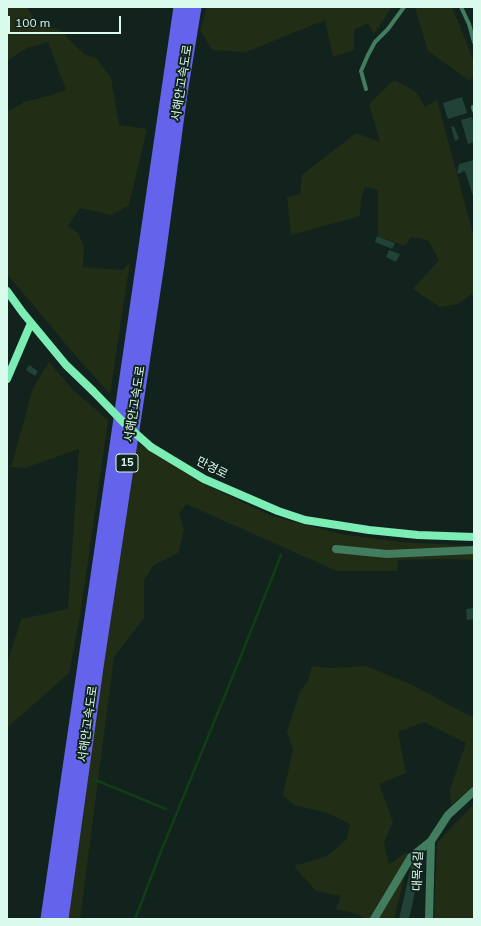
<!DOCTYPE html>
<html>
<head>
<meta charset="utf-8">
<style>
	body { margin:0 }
	#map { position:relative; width:481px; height:926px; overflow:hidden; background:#12231d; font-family:Mulish,sans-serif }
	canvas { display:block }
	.frame { position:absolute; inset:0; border:8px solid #d9faec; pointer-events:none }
	.scale { position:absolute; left:8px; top:16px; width:113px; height:18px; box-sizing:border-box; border:2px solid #d9faec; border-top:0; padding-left:5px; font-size:12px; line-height:14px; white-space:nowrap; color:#d9faec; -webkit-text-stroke:3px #12231d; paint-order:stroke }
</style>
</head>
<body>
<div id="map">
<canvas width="481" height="926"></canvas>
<div class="frame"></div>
<div class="scale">100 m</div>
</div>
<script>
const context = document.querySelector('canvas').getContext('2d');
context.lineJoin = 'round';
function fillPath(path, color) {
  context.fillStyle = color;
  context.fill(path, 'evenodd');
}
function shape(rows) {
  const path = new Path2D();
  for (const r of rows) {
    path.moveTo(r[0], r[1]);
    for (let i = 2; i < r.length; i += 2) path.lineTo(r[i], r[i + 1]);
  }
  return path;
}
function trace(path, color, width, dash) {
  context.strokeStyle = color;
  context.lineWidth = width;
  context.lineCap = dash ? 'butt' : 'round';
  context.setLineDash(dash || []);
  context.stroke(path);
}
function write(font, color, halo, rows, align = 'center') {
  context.font = font + ' Mulish,"Noto Sans KR",sans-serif';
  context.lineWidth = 4;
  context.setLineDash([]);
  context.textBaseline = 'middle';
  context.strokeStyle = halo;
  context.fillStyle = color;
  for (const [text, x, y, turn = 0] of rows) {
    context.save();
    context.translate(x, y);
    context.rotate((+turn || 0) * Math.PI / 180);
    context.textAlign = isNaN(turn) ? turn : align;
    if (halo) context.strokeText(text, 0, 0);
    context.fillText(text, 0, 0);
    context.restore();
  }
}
fillPath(shape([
	[7,7,27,7,38,26,59,29,84,54,96,58,111,78,119,125,147,129,129,205,112,215,80,208,68,226,78,233,84,246,83,267,123,270,130,262,110,394,75,355,7,274,7,112,24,102,52,95,66,90,48,42,27,48,7,61],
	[207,7,392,7,374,34,368,23,354,30,354,50,333,57,325,20,246,52,212,50,200,30],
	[415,7,452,7,474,62,474,73,470,81,428,51],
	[394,80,416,92,425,107,437,100,473,234,474,234,474,295,472,294,458,304,440,307,413,289,439,260,428,240,411,237,405,246,378,236,378,190,365,187,361,200,360,216,291,235,287,197,300,194,302,175,356,133,380,142,369,104],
	[49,362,74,391,108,420,80,616,69,673,7,728,7,665,21,619,68,609,79,449,25,468,11,467,33,388],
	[135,441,196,480,269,515,340,534,400,542,474,546,474,560,446,559,398,560,397,571,337,571,186,504,179,514,184,529,179,552,153,566,144,580,144,618,114,657,80,919,67,919],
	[312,666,331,668,366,666,410,684,474,718,474,785,451,805,450,790,466,743,424,722,398,732,406,773,379,784,393,822,384,842,389,864,407,852,404,879,394,919,365,919,357,914,336,909,341,896,316,891,294,866,327,856,347,839,350,824,327,813,294,805,283,795,293,749,287,732,300,691,308,681],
	[474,804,474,919,434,919,437,843]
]), '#222d15');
trace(shape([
	[93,779,166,809],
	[135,919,162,849,239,661,281,555]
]), '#113d16', 2.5);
fillPath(shape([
	[462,97,467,113,448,119,443,103],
	[472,117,474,125,474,142,468,144,461,120],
	[454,126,459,139,455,141,451,127],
	[474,160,474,199,465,171,457,174,459,164],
	[377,236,395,243,392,249,375,242],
	[389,250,400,254,396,262,386,257],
	[29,365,38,371,35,376,26,370],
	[474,608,474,619,467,620,466,609],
	[413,858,422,860,409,919,399,919]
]), '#204237');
trace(shape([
	[461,7,469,24,474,42],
	[366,89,361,71,368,55,375,42,388,29,404,7],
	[474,107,473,107,474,111]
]), '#427d60', 4);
trace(shape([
	[336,549,387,554,474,550],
	[374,919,411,857,431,841],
	[429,919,431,841,448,815,474,791]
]), '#427d60', 8);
trace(shape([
	[7,291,23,313,66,365,93,391],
	[7,379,31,323],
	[151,447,204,479,278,511,305,520,369,530,418,535,474,537]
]), '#7ceeb5', 8);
trace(shape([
	[48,919,181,7],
	[61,919,96,667,157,264,180,93,194,7]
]), '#6363eb', 15);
trace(shape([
	[93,391,125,424,151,447]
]), '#7ceeb5', 8);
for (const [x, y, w] of [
	[127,463,22]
]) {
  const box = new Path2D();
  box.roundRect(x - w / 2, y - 9, w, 18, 3);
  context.fillStyle = '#12231d';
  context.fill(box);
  trace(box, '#d9faec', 1);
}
write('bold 11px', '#d9faec', null, [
	["15",127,463]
]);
write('12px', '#d9faec', '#12231d', [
	["서해안고속도로",182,83,-81],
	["서해안고속도로",135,404,-81],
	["만경로",212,468,27],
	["서해안고속도로",88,724,-82],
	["대목4길",418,871,-88]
]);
</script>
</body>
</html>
